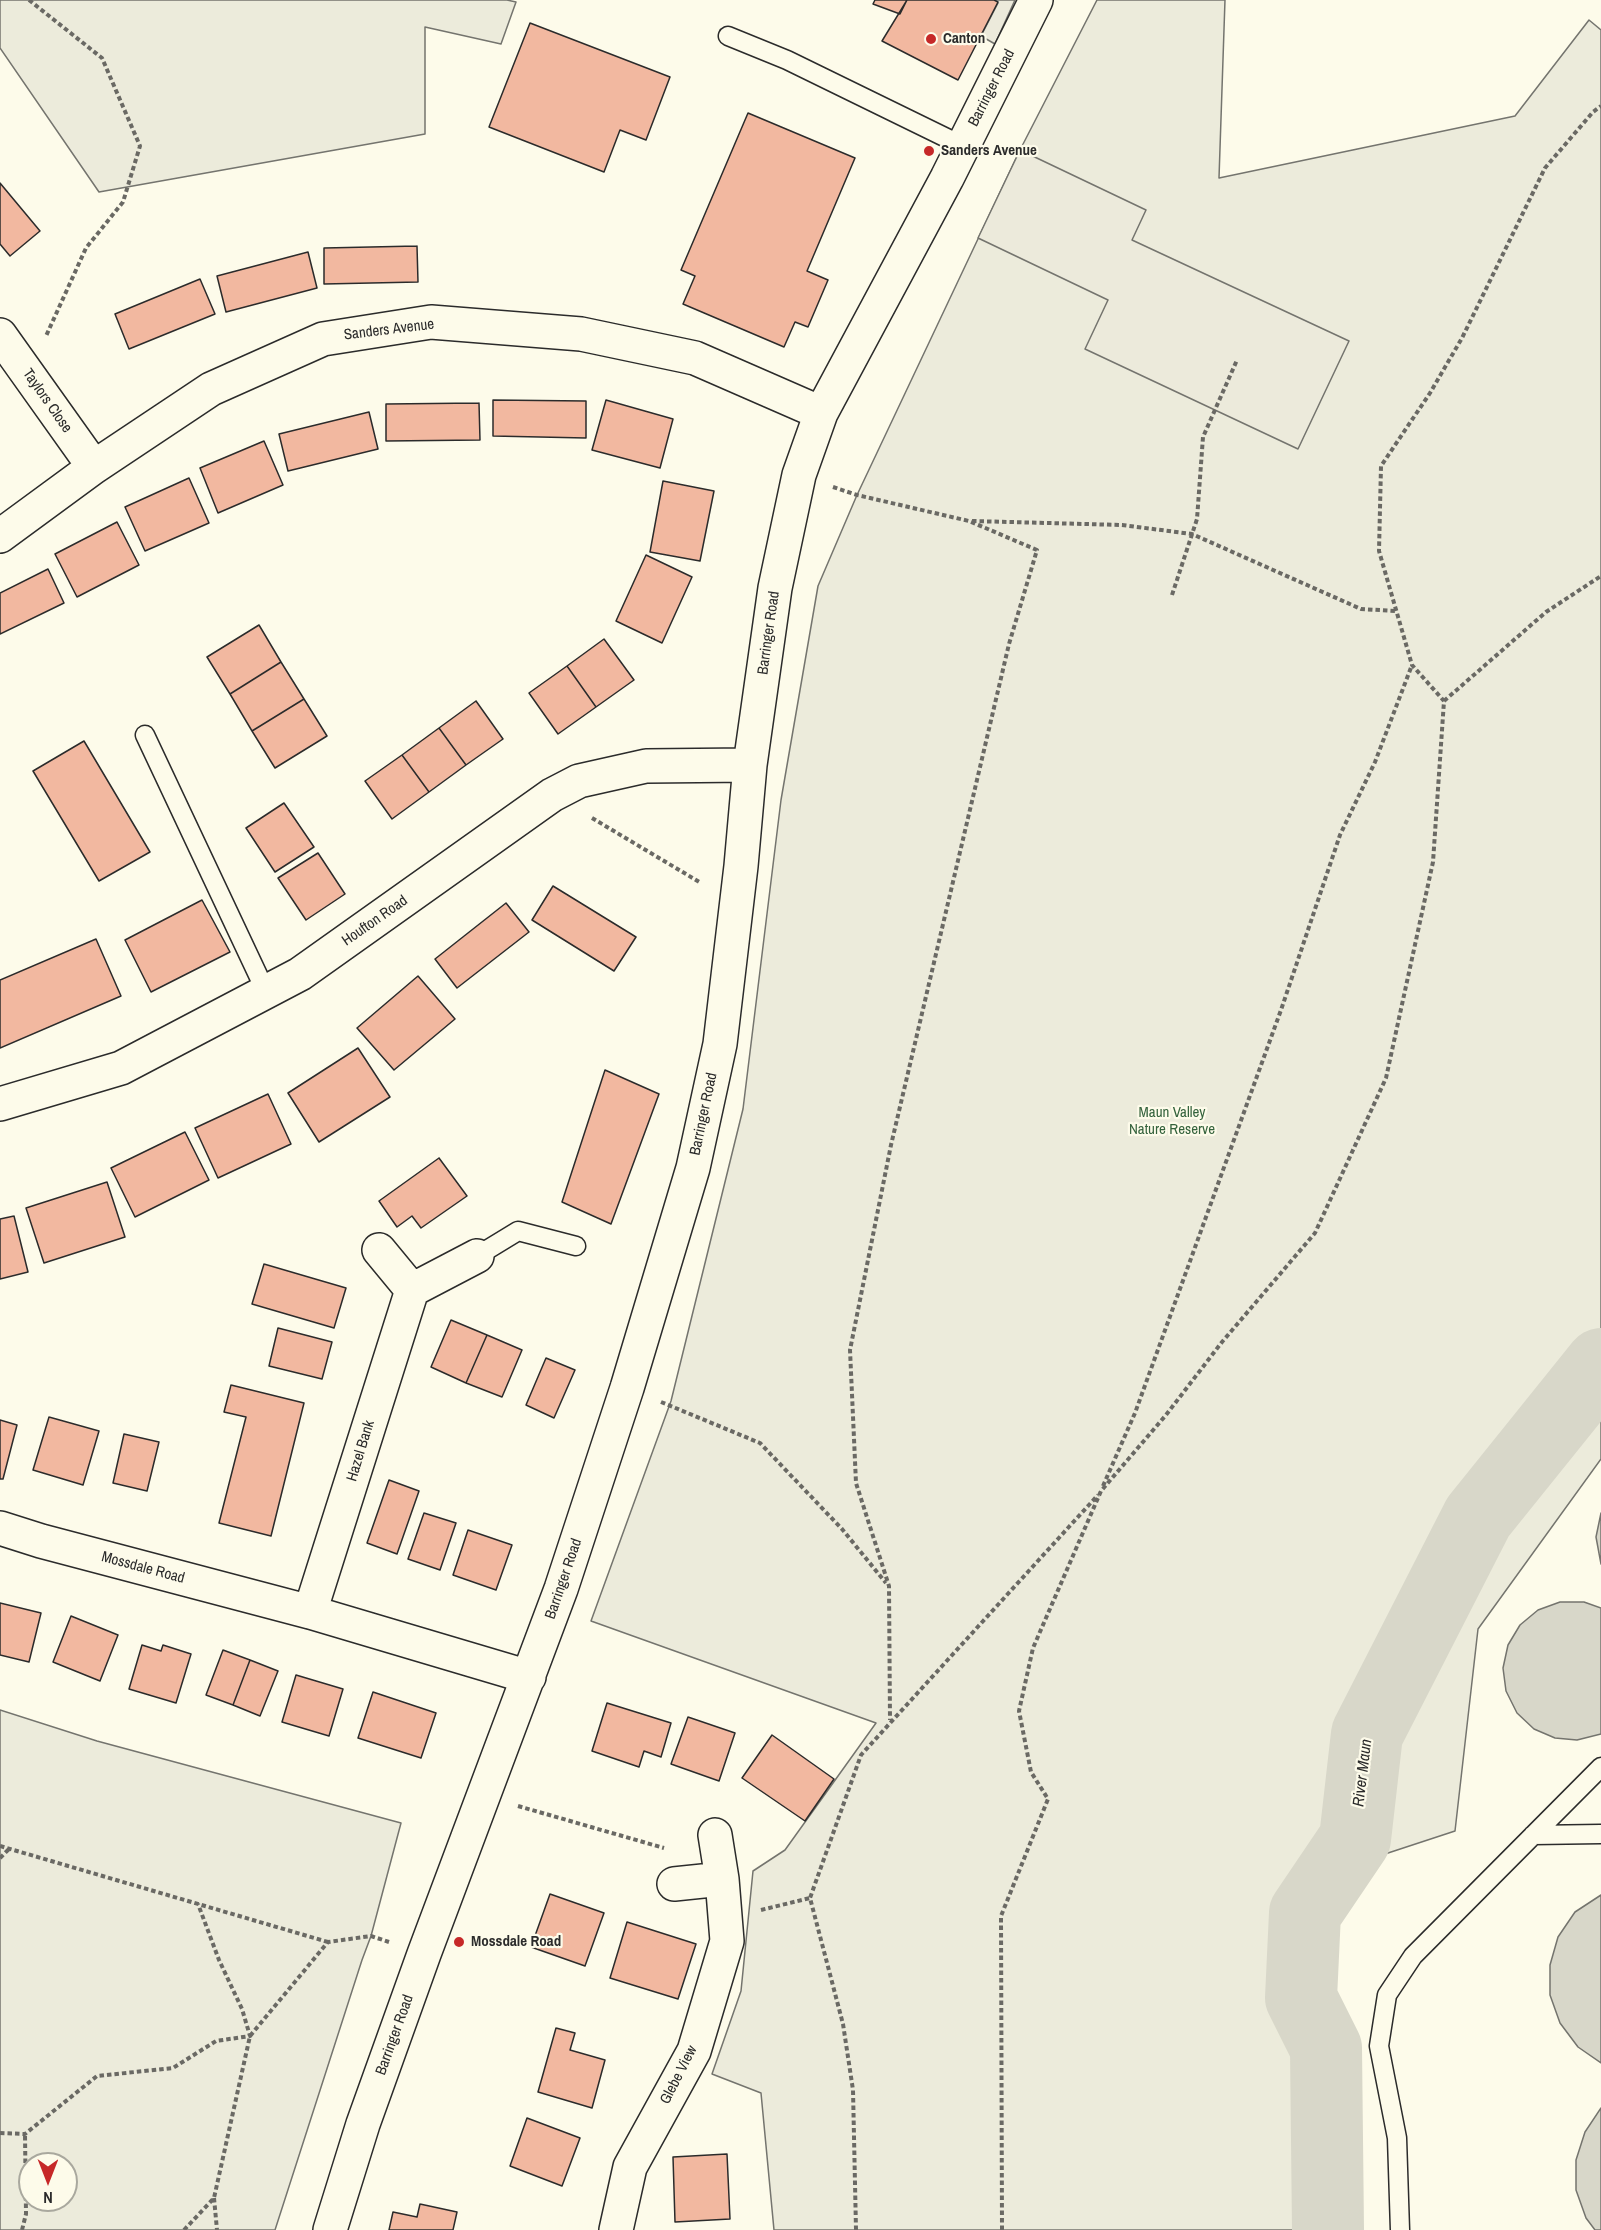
<!DOCTYPE html>
<html>
<head>
<meta charset="utf-8">
<style>
	body { margin:0 }
	#map { position:relative; width:1601px; height:2230px; overflow:hidden; background:#fdfbea; font-family:"Archivo Narrow",sans-serif }
	canvas { display:block }
	.north { position:absolute; left:18px; top:2152px; width:60px; height:60px; box-sizing:border-box; background:#fdfbea; border:2px solid #a9a89e; border-radius:50%; rotate:180deg; font-size:16px; font-weight:700; line-height:24px; text-align:center; color:#2b2b2b }
	.north::after { content:''; display:block; margin:auto; width:21px; height:27px; background:#c62828; clip-path:polygon(50% 0,100% 100%,50% 72%,0 100%) }
</style>
</head>
<body>
<div id="map">
<canvas width="1601" height="2230"></canvas>
<div class="north">N</div>
</div>
<script>
const context = document.querySelector('canvas').getContext('2d');
context.lineJoin = 'round';
function fillPath(path, color) {
  context.fillStyle = color;
  context.fill(path, 'evenodd');
}
function shape(rows) {
  const path = new Path2D();
  for (const r of rows) {
    path.moveTo(r[0], r[1]);
    for (let i = 2; i < r.length; i += 2) path.lineTo(r[i], r[i + 1]);
  }
  return path;
}
function trace(path, color, width, dash) {
  context.strokeStyle = color;
  context.lineWidth = width;
  context.lineCap = dash ? 'butt' : 'round';
  context.setLineDash(dash || []);
  context.stroke(path);
}
function write(font, color, halo, rows, align = 'center') {
  context.font = font + ' "Archivo Narrow",sans-serif';
  context.lineWidth = 4.5;
  context.setLineDash([]);
  context.textBaseline = 'middle';
  context.strokeStyle = halo;
  context.fillStyle = color;
  for (const [text, x, y, turn = 0] of rows) {
    context.save();
    context.translate(x, y);
    context.rotate((+turn || 0) * Math.PI / 180);
    context.textAlign = isNaN(turn) ? turn : align;
    if (halo) context.strokeText(text, 0, 0);
    context.fillText(text, 0, 0);
    context.restore();
  }
}
const green = shape([
	[0,0,507,0,516,2,501,44,425,27,425,134,99,192,0,48,0,0],
	[1097,0,1225,0,1219,178,1515,116,1589,20,1601,30,1601,1459,1478,1629,1455,1831,1315,1877,1362,2230,774,2230,761,2093,712,2074,741,1991,753,1871,785,1850,876,1723,591,1621,671,1401,743,1109,781,800,818,586,857,495,1020,150,1097,0],
	[0,1710,97,1741,401,1823,371,1936,362,1960,275,2230,0,2230,0,1710],
	[30,2164,66,2164,66,2200,30,2200,30,2164]
]);
fillPath(green, '#ecebdb');
trace(green, '#74746e', 1.5);
const parking = shape([
	[994,0,1015,0,995,44,981,36,998,3,994,0],
	[1020,150,1146,210,1132,240,1349,341,1298,449,1085,349,1108,300,978,238,1020,150]
]);
fillPath(parking, '#eceadb');
trace(parking, '#74746e', 1.5);
const water = shape([
	[1601,1513,1601,1564,1596,1537,1601,1513],
	[1560,1602,1584,1602,1601,1608,1601,1734,1577,1740,1555,1738,1534,1729,1517,1713,1506,1691,1503,1668,1508,1645,1520,1625,1538,1610,1560,1602],
	[1601,1895,1601,2063,1578,2047,1560,2023,1550,1995,1550,1965,1558,1937,1575,1912,1601,1895],
	[1601,2108,1601,2230,1595,2230,1586,2218,1576,2190,1576,2160,1585,2132,1601,2108]
]);
fillPath(water, '#d8d7c9');
trace(water, '#74746e', 1.5);
trace(shape([
	[1328,2230,1326,2048,1301,1998,1305,1913,1355,1839,1367,1734,1478,1517,1601,1364]
]), '#d8d7c9', 72);
const building = shape([
	[875,0,907,0,900,14,873,4,875,0],
	[907,0,994,0,998,2,958,80,882,41,907,0],
	[530,23,670,77,646,140,620,130,604,172,489,127,530,23],
	[748,113,855,158,807,271,828,280,808,327,795,322,784,347,683,304,695,276,681,270,748,113],
	[0,183,40,231,10,256,0,244,0,183],
	[417,246,418,282,324,284,324,248,417,246],
	[308,252,317,288,226,312,217,276,308,252],
	[200,279,215,314,129,349,115,314,200,279],
	[493,400,586,401,586,438,493,436,493,400],
	[606,400,673,419,660,468,592,450,606,400],
	[479,403,480,440,386,441,386,404,479,403],
	[369,412,378,449,288,471,279,434,369,412],
	[264,441,283,485,218,513,200,468,264,441],
	[189,478,209,523,145,551,125,507,189,478],
	[663,481,714,491,700,561,650,552,663,481],
	[117,522,139,565,77,597,55,554,117,522],
	[646,555,692,577,662,643,616,621,646,555],
	[48,569,64,603,0,634,0,593,48,569],
	[259,625,281,662,230,694,207,657,259,625],
	[604,639,634,680,596,707,567,666,604,639],
	[281,662,304,699,252,731,230,694,281,662],
	[567,666,596,707,558,734,529,693,567,666],
	[304,699,327,736,275,768,252,731,304,699],
	[476,701,503,739,466,765,439,728,476,701],
	[439,728,466,765,429,792,402,755,439,728],
	[84,741,150,852,99,881,33,771,84,741],
	[402,755,429,792,392,819,365,781,402,755],
	[284,803,314,847,275,872,246,828,284,803],
	[318,853,345,894,306,920,278,878,318,853],
	[553,886,636,937,614,971,532,920,553,886],
	[202,900,230,952,151,992,125,940,202,900],
	[506,903,529,932,457,988,435,959,506,903],
	[96,939,121,996,0,1048,0,980,96,939],
	[418,976,455,1019,394,1070,357,1028,418,976],
	[358,1048,390,1097,319,1142,288,1093,358,1048],
	[605,1070,659,1094,611,1224,562,1202,605,1070],
	[268,1094,291,1144,218,1178,195,1128,268,1094],
	[185,1132,209,1180,135,1217,111,1168,185,1132],
	[439,1158,467,1196,421,1228,412,1216,397,1227,379,1201,439,1158],
	[107,1182,125,1237,44,1263,26,1208,107,1182],
	[14,1216,28,1272,0,1279,0,1219,14,1216],
	[264,1264,346,1288,334,1328,252,1304,264,1264],
	[451,1320,487,1335,466,1383,431,1367,451,1320],
	[278,1328,332,1342,322,1379,269,1366,278,1328],
	[487,1335,522,1350,502,1397,466,1383,487,1335],
	[546,1358,575,1370,554,1418,526,1405,546,1358],
	[231,1385,304,1403,271,1536,219,1523,246,1417,224,1412,231,1385],
	[49,1417,99,1431,83,1485,33,1470,49,1417],
	[0,1420,17,1425,3,1479,0,1479,0,1420],
	[124,1434,159,1442,147,1491,113,1483,124,1434],
	[389,1480,419,1491,397,1554,367,1543,389,1480],
	[424,1513,456,1523,440,1570,408,1559,424,1513],
	[468,1530,512,1545,496,1590,453,1575,468,1530],
	[0,1603,41,1613,29,1662,0,1655,0,1603],
	[71,1616,118,1635,100,1681,53,1662,71,1616],
	[142,1645,161,1651,163,1645,191,1654,176,1703,129,1689,142,1645],
	[223,1650,250,1660,233,1705,206,1695,223,1650],
	[250,1660,278,1671,260,1716,233,1705,250,1660],
	[296,1675,343,1689,329,1736,282,1722,296,1675],
	[373,1692,436,1713,421,1758,358,1738,373,1692],
	[607,1703,671,1723,661,1757,644,1751,639,1767,592,1751,607,1703],
	[688,1717,735,1733,719,1781,671,1764,688,1717],
	[772,1735,834,1779,805,1821,742,1778,772,1735],
	[550,1894,604,1913,585,1966,531,1947,550,1894],
	[627,1922,696,1944,678,1999,610,1978,627,1922],
	[556,2028,575,2033,570,2050,605,2060,592,2108,538,2092,556,2028],
	[527,2118,580,2138,562,2186,510,2166,527,2118],
	[727,2154,730,2219,675,2222,673,2157,727,2154],
	[420,2204,457,2212,453,2230,389,2230,393,2212,417,2217,420,2204]
]);
fillPath(building, '#f2b8a0');
trace(building, '#2b2b2b', 1.5);
const lane = shape([
	[728,36,787,60,963,146],
	[145,735,266,992],
	[477,1256,518,1231,576,1246],
	[1533,1835,1601,1834],
	[1400,2230,1397,2138,1379,2046,1387,1995,1413,1956,1601,1767]
]);
const street = shape([
	[0,335,94,467],
	[0,536,94,467,211,389,323,339,431,322,581,334,695,358,821,413],
	[0,1104,121,1068,300,974,552,795,579,781,646,766,750,765],
	[379,1250,412,1290,477,1256],
	[0,1528,41,1541,310,1612,529,1677],
	[310,1612,412,1290],
	[674,1884,722,1879],
	[330,2230,363,2124,424,1954,561,1589,627,1388,693,1168,720,1044,741,866,750,765,775,588,799,475,821,413,947,178,1036,0],
	[616,2230,630,2167,694,2051,727,1941,722,1879,715,1835]
]);
trace(lane, '#2b2b2b', 21);
trace(street, '#2b2b2b', 36);
trace(shape([
	[29,0,102,58,140,146,123,202,86,248,46,336],
	[833,487,857,495,969,521,1037,550,1009,644,891,1145,850,1350,856,1483,889,1586,890,1720],
	[972,521,1122,525,1192,534,1361,609,1396,611],
	[1172,595,1197,519,1203,437,1237,360],
	[1444,701,1546,612,1601,576],
	[592,818,701,883],
	[661,1402,760,1443,842,1529,886,1583],
	[1103,1486,1135,1413,1281,1010,1340,835,1375,762,1412,665],
	[518,1806,664,1848],
	[0,1846,328,1942],
	[0,1858,9,1849],
	[761,1910,810,1898],
	[0,2133,25,2134,97,2076,173,2068,216,2041,250,2036,242,2009,219,1960,198,1904],
	[214,2198,217,2230],
	[22,2230,26,2214,25,2134],
	[184,2230,214,2198,250,2036,328,1942,371,1936,389,1942],
	[856,2230,853,2090,843,2024,810,1898,861,1755,1098,1495],
	[1002,2230,1001,1916,1048,1799,1031,1772,1019,1711,1033,1648,1101,1491,1166,1415,1222,1342,1315,1233,1386,1078,1433,862,1444,701,1412,665,1379,551,1381,466,1430,393,1462,338,1545,168,1593,112,1601,106]
]), '#6a6964', 4, [4.5, 3]);
trace(lane, '#fdfbea', 18);
trace(street, '#fdfbea', 33);
for (const [x, y, r, color] of [
	[931,39,6,"#c62828"],
	[929,151,6,"#c62828"],
	[459,1942,6,"#c62828"]
]) {
  const dot = new Path2D();
  dot.arc(x, y, r, 0, 2 * Math.PI);
  context.fillStyle = color;
  context.fill(dot);
  trace(dot, '#fdfbea', 2);
}
write('bold 15px', '#2b2b2b', '#fdfbea', [
	["Canton",943,39],
	["Sanders Avenue",941,151],
	["Mossdale Road",471,1942]
], 'left');
write('15px', '#2b2b2b', '#fdfbea', [
	["Barringer Road",992,88,-63],
	["Sanders Avenue",389,330,-7],
	["Taylors Close",47,401,55],
	["Barringer Road",769,633,-82],
	["Houfton Road",375,921,-35],
	["Barringer Road",704,1114,-78],
	["Hazel Bank",361,1451,-73],
	["Mossdale Road",143,1568,15],
	["Barringer Road",564,1579,-71],
	["Barringer Road",395,2035,-70],
	["Glebe View",679,2075,-63]
]);
write('15px', '#34623c', '#fdfbea', [
	["Maun Valley",1172,1113],
	["Nature Reserve",1172,1130]
]);
write('italic 16px', '#2b2b2b', '#fdfbea', [
	["River Maun",1363,1773,-83]
]);
</script>
</body>
</html>
